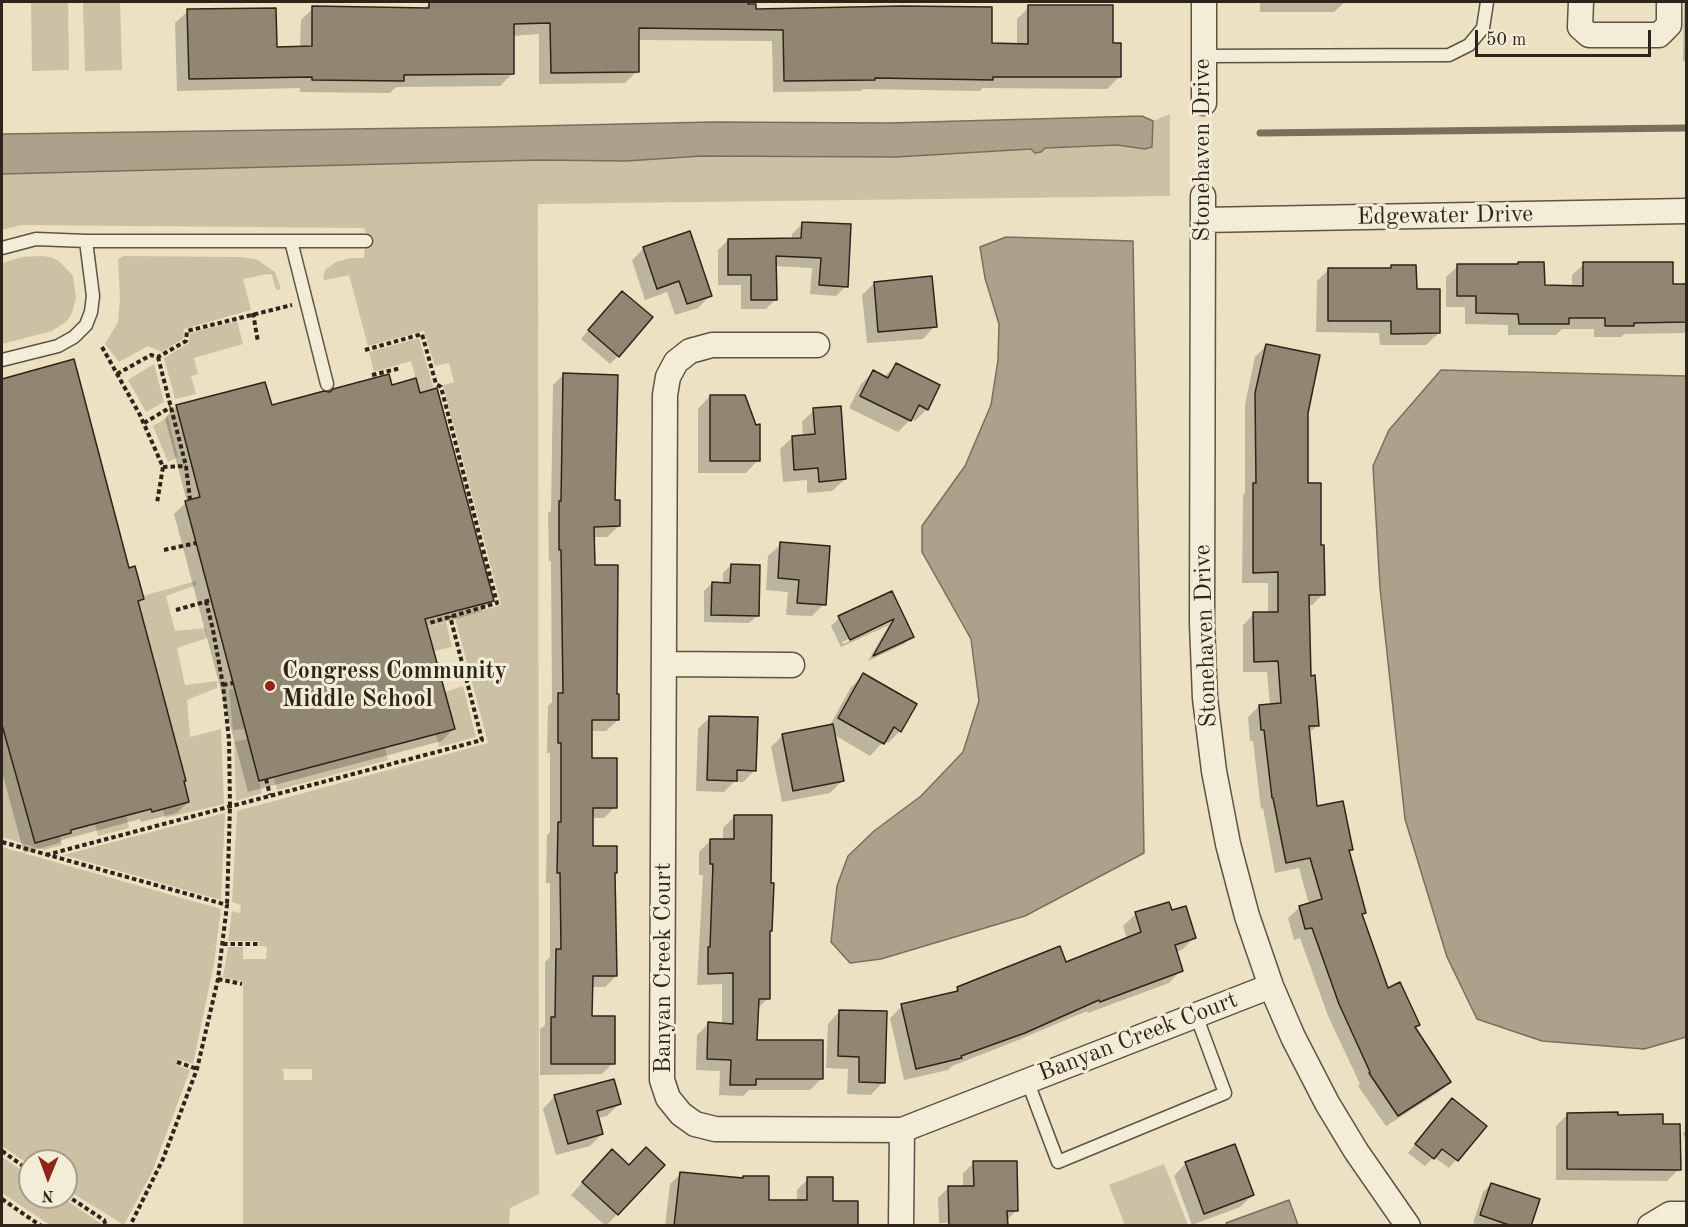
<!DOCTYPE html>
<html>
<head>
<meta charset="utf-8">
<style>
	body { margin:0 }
	#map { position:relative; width:1688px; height:1227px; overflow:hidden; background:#ece1c2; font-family:"Old Standard TT",serif }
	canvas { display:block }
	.frame { position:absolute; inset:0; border:3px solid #2f241a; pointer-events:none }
	.north { position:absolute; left:18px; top:1149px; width:60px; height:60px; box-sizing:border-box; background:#f3ecd7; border:2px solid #a59c8b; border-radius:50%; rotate:181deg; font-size:16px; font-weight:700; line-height:24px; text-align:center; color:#2f241a }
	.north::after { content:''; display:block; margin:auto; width:21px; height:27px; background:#8f2418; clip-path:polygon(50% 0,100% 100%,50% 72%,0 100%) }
	.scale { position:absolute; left:1475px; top:30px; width:176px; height:27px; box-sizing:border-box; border:3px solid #2f241a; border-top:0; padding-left:8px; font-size:18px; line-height:21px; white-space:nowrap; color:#2f241a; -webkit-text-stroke:4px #f3ecd7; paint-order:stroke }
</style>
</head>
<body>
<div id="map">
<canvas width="1688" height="1227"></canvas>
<div class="frame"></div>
<div class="north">N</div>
<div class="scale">50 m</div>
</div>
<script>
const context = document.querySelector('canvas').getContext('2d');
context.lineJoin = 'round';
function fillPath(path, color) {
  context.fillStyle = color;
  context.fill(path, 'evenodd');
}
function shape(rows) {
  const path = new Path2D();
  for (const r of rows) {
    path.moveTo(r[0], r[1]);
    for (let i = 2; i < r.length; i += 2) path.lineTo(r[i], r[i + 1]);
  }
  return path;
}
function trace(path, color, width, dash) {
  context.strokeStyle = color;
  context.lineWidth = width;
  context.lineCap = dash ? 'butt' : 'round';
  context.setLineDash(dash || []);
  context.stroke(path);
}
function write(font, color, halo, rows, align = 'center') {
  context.font = font + ' "Old Standard TT",serif';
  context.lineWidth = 6;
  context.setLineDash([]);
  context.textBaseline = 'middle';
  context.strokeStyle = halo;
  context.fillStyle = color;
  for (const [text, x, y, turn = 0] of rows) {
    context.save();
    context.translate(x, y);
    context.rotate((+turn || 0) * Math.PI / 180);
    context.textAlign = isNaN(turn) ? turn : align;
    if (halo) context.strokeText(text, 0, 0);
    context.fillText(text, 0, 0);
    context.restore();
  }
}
fillPath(shape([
	[31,2,68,2,69,70,32,71],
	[83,2,120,2,122,70,85,71],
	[1170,114,1170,196,538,204,539,1194,510,1208,509,1225,243,1225,243,982,223,977,228,947,243,947,243,959,266,959,267,947,259,946,259,941,228,941,232,911,240,913,241,905,232,902,237,811,488,743,455,618,501,605,443,385,454,382,449,363,435,366,424,331,368,346,349,275,326,280,323,279,325,270,336,262,351,258,364,258,366,233,364,228,21,225,2,230,2,174,539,160,626,161,702,156,896,157,1031,149,1035,153,1045,148,1117,145,1145,149,1152,147,1153,121],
	[283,1069,312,1069,312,1080,284,1080],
	[40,256,51,257,60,262,73,276,76,298,72,313,67,321,52,331,2,344,2,263,22,257],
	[124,256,240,257,256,259,275,272,281,289,277,290,275,287,272,275,267,274,243,279,251,310,184,329,183,339,162,352,148,346,119,362,105,344,118,322,120,298,118,259],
	[237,321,243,344,194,358,198,374,191,376,196,394,175,399,164,358,189,343,190,333],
	[419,338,433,386,437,388,420,393,411,361,374,372,369,352],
	[154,364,164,402,146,412,128,380],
	[168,417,178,457,168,462,153,426],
	[196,581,197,585,166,596,175,631,206,628,207,638,177,648,185,685,217,681,217,688,187,700,190,737,221,729,224,804,165,818,163,809,189,802,184,781,186,780,138,601,144,599,143,596],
	[446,622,452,647,434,651,428,627],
	[463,686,476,737,439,747,436,735,455,729,445,692],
	[235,688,245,729,233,730,229,690],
	[2,725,35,842,60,836,62,845,44,850,2,837],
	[248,739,262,793,236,801,234,742],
	[385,748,388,760,277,790,274,778],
	[225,813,221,900,63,855],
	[126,816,129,828,98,836,95,824],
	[2,847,221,909,214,964,193,1064,178,1059,175,1064,190,1070,152,1172,124,1225,66,1189,66,1161,30,1161,30,1165,2,1146],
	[2,1157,30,1176,30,1197,61,1197,102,1224,101,1225,50,1225,2,1193],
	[1164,1164,1188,1225,1125,1225,1109,1185]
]), '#ccc1a5');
const water = shape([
	[1142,116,1153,121,1152,147,1145,149,1117,145,1045,148,1041,152,1035,153,1031,149,896,157,702,156,626,161,539,160,2,174,2,134,489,127,713,122,889,123,1142,116],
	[1006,237,1133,241,1144,853,1025,916,881,959,850,963,831,942,837,886,848,856,874,831,921,796,963,752,979,701,971,639,922,552,922,526,965,466,991,405,998,360,999,324,985,278,980,247,1006,237],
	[1441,370,1686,376,1686,1037,1644,1049,1542,1041,1477,1019,1447,957,1405,819,1380,588,1373,466,1389,430,1441,370],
	[1289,1200,1298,1225,1227,1225,1226,1223,1289,1200]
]);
fillPath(water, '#aca189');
trace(water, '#7a6f5d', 1.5);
fillPath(shape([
	[747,2,747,6,755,11,990,44,1017,45,1017,19,1029,7,1111,44,1119,77,1107,89,982,88,980,91,863,89,861,91,773,92,772,41,637,40,637,71,625,83,539,84,539,34,512,36,512,74,500,86,396,87,390,93,300,92,300,88,177,91,175,23,188,11,275,48,300,48,301,20,313,8,424,9,430,3],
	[1260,2,1345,2,1334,12,1260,12],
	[1684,2,1686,2,1686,61,1683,61],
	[803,223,846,286,836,296,810,294,812,268,775,266,776,299,766,309,741,309,741,285,718,285,718,250,728,240,792,239,792,234],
	[644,248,710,296,698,308,675,315,667,292,645,300,632,260],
	[1584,264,1672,286,1686,285,1686,331,1685,333,1624,334,1621,337,1594,337,1594,329,1562,329,1556,335,1508,335,1508,325,1465,324,1465,307,1446,307,1446,277,1458,266,1543,287,1572,287,1572,275],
	[1391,267,1415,290,1439,333,1426,345,1380,345,1379,333,1316,332,1317,281,1329,269,1389,269],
	[874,283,935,326,923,339,867,343,862,295],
	[614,301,618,356,610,364,581,339],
	[1266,346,1307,412,1307,484,1319,547,1323,594,1312,605,1308,605,1309,677,1318,725,1308,734,1316,808,1351,849,1348,852,1365,912,1361,916,1387,990,1418,1025,1414,1028,1449,1082,1438,1093,1386,1126,1358,1086,1360,1084,1328,1016,1300,938,1294,940,1288,918,1300,907,1309,904,1299,868,1275,873,1263,808,1261,809,1253,741,1250,741,1248,717,1259,706,1270,705,1267,672,1243,672,1243,625,1254,614,1268,614,1268,583,1242,583,1243,495,1245,493,1245,405,1255,357],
	[73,361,128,570,142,599,137,604,185,780,182,783,188,802,177,813,141,822,140,819,62,840,59,843,24,853,2,772,2,380],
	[896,365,927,409,915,421,911,419,898,432,849,408,861,384,873,372,884,377],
	[564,374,614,502,619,526,607,537,593,537,593,567,618,720,606,731,590,731,590,760,615,807,604,818,592,818,592,848,616,873,614,875,616,976,605,987,591,987,591,1018,613,1063,602,1074,540,1075,540,1029,545,1025,545,962,550,957,550,883,546,883,547,835,550,832,550,753,547,753,548,706,552,702,551,561,549,561,548,513,551,511,553,385],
	[264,384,271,407,391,387,492,601,480,612,426,627,453,729,442,741,248,792,174,514,187,502,165,418,176,407],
	[710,396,755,427,758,460,746,473,698,473,698,409],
	[814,410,845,479,832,491,807,493,807,480,783,482,780,449,793,437,803,436,802,422],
	[781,544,824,604,812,616,786,615,788,592,766,590,768,556],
	[731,565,757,616,749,623,704,622,704,591,712,583,723,584,723,573],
	[892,593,912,636,904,644,868,661,889,625,841,647,831,626,839,618],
	[894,618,894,621,843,644,842,642],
	[864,675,900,731,888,743,884,741,870,756,833,734,842,781,830,793,782,802,771,747,783,735,829,727,851,687],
	[710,717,755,770,743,782,734,782,724,792,696,791,698,729],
	[735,816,768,933,768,998,757,1009,756,1042,821,1079,810,1090,749,1090,743,1096,719,1095,720,1071,696,1070,697,1035,708,1024,722,1025,722,984,697,985,703,875,699,875,699,852,710,841,723,841,723,828],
	[1171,912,1194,938,1182,950,1175,952,1181,970,1169,983,1088,1013,1087,1011,1011,1043,952,1066,948,1070,904,1080,890,1018,902,1006,952,994,958,988,1066,964,1127,939,1123,926,1136,914],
	[840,1011,883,1082,871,1095,847,1094,848,1069,826,1068,828,1024],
	[555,1096,619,1104,607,1116,598,1118,602,1134,590,1146,556,1155,543,1109],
	[1445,1108,1485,1126,1449,1168,1434,1157,1425,1166,1408,1153],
	[1568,1114,1662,1125,1679,1169,1667,1181,1556,1180,1556,1126],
	[1686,1130,1686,1141,1683,1133],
	[600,1163,629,1166,617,1214,606,1226,571,1195],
	[974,1163,1016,1211,1006,1221,939,1223,938,1198,949,1187,963,1187,963,1173],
	[1186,1163,1253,1195,1240,1207,1192,1225,1174,1176],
	[681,1173,768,1202,797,1202,797,1190,808,1179,856,1226,665,1226,670,1184],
	[1491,1184,1529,1226,1482,1226,1473,1223,1483,1192]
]), '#0003');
trace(shape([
	[1260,133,1686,128]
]), '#7a6f5d', 7);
const building = shape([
	[429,2,748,2,748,4,756,4,756,9,902,6,992,7,992,43,1028,44,1028,5,1113,5,1113,43,1121,43,1121,77,993,77,993,80,875,78,875,80,784,81,783,30,639,28,639,72,551,73,550,23,514,24,514,74,404,75,404,81,312,80,312,77,189,79,187,9,276,8,277,47,312,46,312,6,429,8,429,2],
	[802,222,851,224,848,287,819,285,821,258,776,256,777,300,751,300,751,275,728,275,728,239,801,238,802,222],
	[690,231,712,296,687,304,679,281,657,289,643,247,690,231],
	[1518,262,1544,262,1545,285,1583,286,1583,262,1673,262,1673,284,1686,284,1686,322,1634,323,1634,326,1605,326,1605,318,1569,318,1569,324,1519,324,1518,314,1476,313,1476,296,1457,296,1457,264,1518,264,1518,262],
	[1391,265,1416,265,1417,289,1440,289,1440,333,1391,334,1391,321,1328,321,1328,268,1391,268,1391,265],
	[932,276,937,327,878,332,874,282,932,276],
	[622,291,653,317,619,357,588,330,622,291],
	[1266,344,1320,355,1308,413,1308,483,1321,483,1321,545,1324,545,1325,595,1309,595,1311,676,1315,675,1319,726,1309,726,1317,806,1343,801,1353,850,1349,850,1366,913,1362,914,1388,988,1400,982,1420,1025,1415,1027,1451,1082,1398,1116,1369,1073,1370,1072,1339,1004,1312,928,1305,929,1299,906,1322,899,1310,858,1286,863,1273,798,1272,798,1264,730,1261,730,1259,705,1281,703,1278,661,1254,662,1253,612,1278,612,1278,572,1253,573,1253,483,1256,483,1255,393,1266,344],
	[74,359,129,568,135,566,144,599,138,601,186,781,184,781,189,802,152,812,151,809,71,830,71,833,35,843,2,725,2,379,74,359],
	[896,363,940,385,928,410,919,405,911,421,860,396,873,370,888,378,896,363],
	[563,373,618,375,615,500,620,500,620,526,594,527,595,565,618,565,617,694,619,694,619,720,592,720,592,758,617,758,617,808,593,808,593,846,617,846,617,873,615,873,617,976,593,976,592,1016,615,1016,615,1064,551,1064,551,1017,555,1017,556,949,561,949,560,873,557,873,558,822,561,822,561,743,558,743,558,693,563,693,561,550,559,550,559,501,561,501,563,373],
	[389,374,392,385,416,378,420,393,437,388,494,601,425,619,455,729,259,781,185,501,200,497,176,405,265,382,272,405,324,391,330,392,333,389,389,374],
	[710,395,745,395,756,425,760,424,760,461,710,461,710,395],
	[841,406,846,479,819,482,818,468,794,470,792,436,815,434,813,408,841,406],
	[780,542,830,546,826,605,797,603,799,580,778,578,780,542],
	[731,564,760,565,759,616,711,615,712,582,730,583,731,564],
	[892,591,914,637,873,656,894,619,850,640,838,616,892,591],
	[863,673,917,704,901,732,894,727,884,744,838,718,863,673],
	[709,716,758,717,756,771,737,770,737,781,707,780,709,716],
	[833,724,844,781,793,791,782,734,833,724],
	[734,815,772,815,771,883,774,883,772,931,770,931,770,999,759,999,757,1040,823,1040,823,1079,756,1079,756,1085,730,1085,731,1060,707,1059,708,1022,733,1024,733,973,708,974,708,947,710,947,713,864,710,864,710,839,734,839,734,815],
	[1169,902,1172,910,1186,906,1196,938,1175,945,1183,971,1100,1002,1099,1000,1025,1033,961,1056,962,1058,916,1069,901,1004,958,991,957,987,1060,946,1066,962,1141,932,1135,912,1169,902],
	[839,1010,887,1011,885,1083,859,1082,859,1057,838,1056,839,1010],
	[614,1079,621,1104,597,1111,603,1134,568,1144,554,1095,614,1079],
	[1452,1098,1487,1126,1458,1161,1442,1149,1434,1159,1415,1144,1452,1098],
	[1618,1112,1618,1115,1663,1114,1663,1124,1680,1124,1681,1170,1567,1169,1567,1113,1618,1112],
	[1235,1144,1254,1195,1204,1214,1185,1162,1235,1144],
	[646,1147,665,1165,618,1215,582,1182,612,1149,629,1165,646,1147],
	[973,1161,1017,1161,1018,1211,1007,1211,1008,1226,949,1226,948,1186,974,1186,973,1161],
	[680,1172,743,1178,743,1176,769,1176,769,1200,807,1200,807,1177,833,1177,833,1201,858,1201,858,1226,674,1226,680,1172],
	[1491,1183,1540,1199,1531,1226,1512,1226,1480,1215,1491,1183]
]);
fillPath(building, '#918671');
trace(building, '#2f241a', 1.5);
const service = shape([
	[1204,56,1449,55,1469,45,1483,28,1487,2],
	[86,241,366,241],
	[291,241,327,384],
	[2,248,36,239,86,241,93,296,91,312,86,325,74,337,58,346,2,360],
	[1027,1080,1058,1162,1225,1093,1196,1015]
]);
const minor = shape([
	[1204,2,1204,103],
	[1581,2,1580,27,1589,35,1659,35,1669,25,1669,2],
	[1203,196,1202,624,1205,698,1214,771,1228,844,1247,916,1271,986,1293,1037,1327,1103,1356,1151,1408,1226],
	[1203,220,1686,211],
	[817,345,712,345,690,351,676,362,668,377,665,395,662,1080,668,1098,681,1114,695,1124,715,1129,902,1130,1271,986],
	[665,664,792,665],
	[901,1226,902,1130],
	[1650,1226,1670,1214,1686,1214]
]);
trace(service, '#5e5344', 15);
trace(minor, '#5e5344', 27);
trace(shape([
	[1203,174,1204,125],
	[253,313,258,342],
	[102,347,140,415,163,467,157,503],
	[365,350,422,334,436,384,441,387,497,603,429,623],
	[158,357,186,466,190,499],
	[117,374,151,355,158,357,186,341,187,331,292,305],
	[372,375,401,368],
	[144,423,171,407],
	[163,467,186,466],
	[164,550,196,543],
	[206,601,213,630,223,685,229,740,230,806,227,905],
	[176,610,211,600],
	[223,685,233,683],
	[266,779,270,795],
	[2,842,227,905,218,979,197,1069,163,1159,130,1226],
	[46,855,482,740,450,616],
	[223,944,259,944],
	[218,979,242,984],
	[177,1062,197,1069],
	[2,1151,30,1171],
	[66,1195,104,1220,106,1226],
	[2,1199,41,1226]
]), '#2f241a', 4, [4.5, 3]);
trace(service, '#f3ecd7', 12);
trace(minor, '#f3ecd7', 24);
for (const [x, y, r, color] of [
	[270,686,6,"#8f2418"]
]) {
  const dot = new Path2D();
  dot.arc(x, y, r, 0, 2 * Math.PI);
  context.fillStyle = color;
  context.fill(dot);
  trace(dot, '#f3ecd7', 2);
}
write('24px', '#2f241a', '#f3ecd7', [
	["Stonehaven Drive",1203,150,-90],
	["Edgewater Drive",1445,216,-1],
	["Stonehaven Drive",1206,636,-92],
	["Banyan Creek Court",664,968,-90],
	["Banyan Creek Court",1138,1037,-21]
]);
write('bold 24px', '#2f241a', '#f3ecd7', [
	["Congress Community",282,672],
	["Middle School",282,700]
], 'left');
</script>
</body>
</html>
